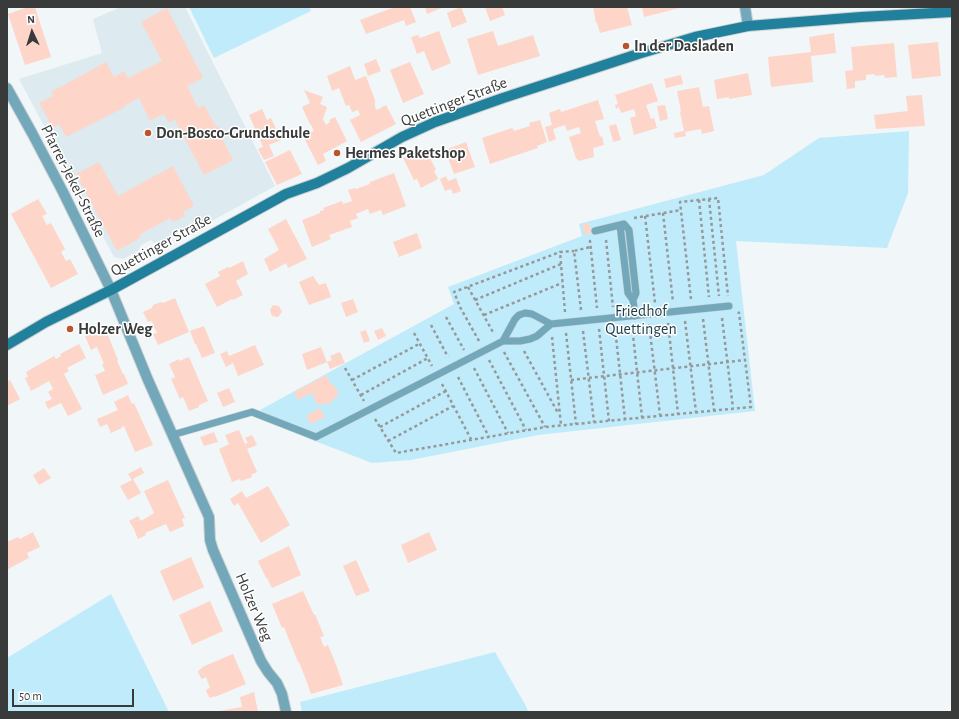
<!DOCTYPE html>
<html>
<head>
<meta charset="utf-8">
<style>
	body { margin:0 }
	#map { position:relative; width:959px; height:719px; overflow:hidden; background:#f1f6f8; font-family:"Alegreya Sans",sans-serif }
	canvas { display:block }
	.frame { position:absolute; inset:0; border:8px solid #393b3b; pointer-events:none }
	.north { position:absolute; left:12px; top:12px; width:40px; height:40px; -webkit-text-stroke:3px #fff; paint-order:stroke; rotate:356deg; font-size:11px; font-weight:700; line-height:16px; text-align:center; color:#393b3b }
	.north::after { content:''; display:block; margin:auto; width:14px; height:18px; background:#393b3b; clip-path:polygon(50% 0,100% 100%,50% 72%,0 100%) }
	.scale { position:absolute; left:12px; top:689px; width:122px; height:18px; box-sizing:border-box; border:2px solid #393b3b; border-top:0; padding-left:5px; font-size:12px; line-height:14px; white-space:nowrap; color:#393b3b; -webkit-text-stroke:3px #fff; paint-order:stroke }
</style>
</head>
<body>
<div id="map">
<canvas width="959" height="719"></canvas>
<div class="frame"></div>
<div class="north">N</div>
<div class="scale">50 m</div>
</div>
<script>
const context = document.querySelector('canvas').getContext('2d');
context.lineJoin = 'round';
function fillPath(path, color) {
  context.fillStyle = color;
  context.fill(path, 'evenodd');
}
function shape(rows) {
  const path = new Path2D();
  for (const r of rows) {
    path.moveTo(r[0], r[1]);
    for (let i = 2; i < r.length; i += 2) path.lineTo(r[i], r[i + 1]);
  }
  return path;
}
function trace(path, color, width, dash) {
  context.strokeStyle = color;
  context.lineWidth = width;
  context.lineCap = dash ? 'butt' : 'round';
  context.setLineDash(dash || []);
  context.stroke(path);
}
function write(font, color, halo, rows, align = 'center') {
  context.font = font + ' "Alegreya Sans",sans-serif';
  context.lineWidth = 3;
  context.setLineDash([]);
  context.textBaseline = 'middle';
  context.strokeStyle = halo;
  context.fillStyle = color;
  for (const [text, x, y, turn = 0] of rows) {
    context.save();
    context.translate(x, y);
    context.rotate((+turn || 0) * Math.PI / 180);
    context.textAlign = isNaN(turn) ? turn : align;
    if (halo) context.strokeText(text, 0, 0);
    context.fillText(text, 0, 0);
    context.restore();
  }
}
fillPath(shape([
	[121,7,185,7,275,186,210,222,154,243,151,240,141,245,138,251,123,259,114,257,19,79,102,53,93,19]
]), '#ddeaef');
fillPath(shape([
	[189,7,309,7,311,11,214,58],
	[909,131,908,193,887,248,736,241,755,411,538,435,411,460,372,463,307,438,260,410,454,304,448,287,582,236,579,224,764,175,819,138],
	[111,594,169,712,7,712,7,658],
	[495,652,527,708,528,712,302,712,300,702]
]), '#c0ebfb');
fillPath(shape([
	[28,7,35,7,51,57,25,65,8,14],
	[395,7,399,7,399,8,402,7,410,7,416,22,406,26,404,20,366,34,360,20],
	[425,7,444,7,427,14],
	[461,7,467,22,452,28,447,13],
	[485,7,502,7,505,15,490,21],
	[593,7,627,7,632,25,600,33,597,23,596,23],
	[642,7,680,7,680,8,644,17],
	[167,8,203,78,187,86,198,108,204,105,216,127,218,126,224,137,222,138,233,160,204,175,175,120,181,116,169,123,164,114,150,121,139,98,124,106,125,107,66,137,59,124,53,128,39,103,53,96,51,92,106,62,114,77,124,71,128,78,162,61,141,22],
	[439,31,451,63,432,71,424,51,417,54,411,37,418,35,420,38],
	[493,31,498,46,533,35,540,56,478,75,467,39],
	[834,33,836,53,811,56,813,82,771,87,768,57,811,52,809,37],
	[938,42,941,76,912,79,908,45],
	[894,43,897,77,885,78,884,75,875,76,875,74,866,75,866,80,855,81,855,88,847,89,845,71,853,70,851,47],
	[376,59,381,71,368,76,364,64],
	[410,62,424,94,403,103,390,70],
	[350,66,355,80,366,76,375,100,375,107,377,110,386,105,396,124,361,142,350,120,360,115,358,110,352,112,349,105,346,106,339,88,332,91,327,76],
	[748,73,752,95,729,99,729,97,717,99,714,80],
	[681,75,683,84,666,88,664,79],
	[652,83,658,101,646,105,651,119,654,118,657,128,634,135,630,118,636,116,634,109,621,113,619,107,616,109,615,105,618,104,615,95],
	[699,87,703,107,709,106,714,131,702,134,701,129,685,132,686,136,675,138,674,133,684,131,680,112,681,111,677,91],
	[304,90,323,97,320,104,327,107,323,119,326,125,330,122,329,120,335,117,347,141,323,154,326,161,318,165,302,134,308,131,309,133,314,131,311,125,309,122,302,107,310,103],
	[922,95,925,126,876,129,874,115,908,111,906,96],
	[598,100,604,119,595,121,600,137,602,136,604,145,593,148,594,157,579,161,576,158,569,137,581,133,579,127,567,131,565,125,553,129,556,139,549,142,545,127,552,125,549,113,560,109,561,112],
	[665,105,668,119,660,121,657,106],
	[262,109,267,120,271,118,281,140,269,145,274,156,264,160,258,149,263,147,249,115],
	[540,120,547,142,537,146,538,148,490,164,482,138,512,128,514,131,530,126,529,123],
	[616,124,621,140,613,142,609,126],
	[466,142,475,167,454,174,445,150],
	[425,148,436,170,434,171,438,179,421,188,417,179,414,180,403,158],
	[290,150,302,174,277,185,265,162],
	[99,162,118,196,173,166,194,206,183,212,185,216,173,222,170,218,139,235,140,238,117,251,76,174],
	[394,173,406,206,383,215,381,210,370,214,368,209,356,214,358,218,350,221,352,227,329,235,331,239,312,247,302,220,320,213,320,211,324,210,323,208,342,201,343,204,352,201,348,190,355,188,356,189,370,184,370,182],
	[446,176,448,181,456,178,461,191,453,194,451,189,445,191,440,179],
	[38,199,47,214,42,216,47,225,51,223,65,249,61,252,66,261,70,259,78,274,51,288,11,214],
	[286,219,307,259,288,268,286,263,270,272,264,259,279,250,268,229],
	[589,223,592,233,585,235,582,225],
	[417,233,422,248,399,257,393,242],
	[243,261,248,274,236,281,243,295,233,300,232,299,217,307,205,284,220,276,218,272,228,267,229,268],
	[313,276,319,285,326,283,331,297,309,305,299,282],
	[175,298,189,332,158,345,153,334,157,333,154,327,152,321,148,322,143,312,152,308,153,305,161,302,163,303],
	[353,299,358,312,346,317,341,303],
	[273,305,279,306,282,312,278,317,272,316,270,310],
	[204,326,215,353,202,358,196,344,195,344,190,331],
	[105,328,118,360,117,361,123,374,124,374,128,384,103,395,95,375,105,371,102,364,104,364,97,347,91,350,85,336],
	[382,328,386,336,378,340,374,331],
	[366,330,370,341,364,343,360,332],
	[79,344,86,358,67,368,69,371,64,374,82,409,68,416,61,403,48,409,45,402,52,399,48,392,53,389,49,381,31,391,25,378,28,377,26,372,54,356,56,359,61,356,60,354],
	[255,345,264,365,238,376,233,363,226,367,220,354,227,351,229,356],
	[321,347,327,362,307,370,302,354],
	[340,352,345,363,330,369,327,362,332,360,330,356],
	[189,357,208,401,199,405,199,407,189,411,183,397,180,399,171,379,175,377,169,364,179,359,179,361],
	[326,375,331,384,333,384,339,394,330,403,318,405,312,395,315,393,314,392,298,400,294,392],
	[10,380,20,399,7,406,7,382],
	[229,388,235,402,223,407,217,393],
	[128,395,132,404,134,403,153,445,135,452,124,426,121,427,122,428,111,433,107,424,100,427,97,419,118,410,114,402],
	[320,408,325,417,311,424,306,416],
	[239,430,245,444,248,443,245,438,252,435,257,445,247,449,257,472,251,475,252,477,241,481,240,479,232,482,219,449,229,444,225,435],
	[214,432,218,442,204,446,200,437],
	[141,467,144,473,133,479,141,493,128,500,120,486,132,480,128,474],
	[44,468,51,478,39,485,33,475],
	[168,480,185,518,182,519,184,526,170,532,166,524,145,533,146,535,138,539,133,527,129,521,138,516,141,521,154,513,144,491],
	[268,486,290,525,261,543,238,503,234,506,230,499,242,491,246,498],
	[33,532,40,547,27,553,29,558,8,569,7,567,7,542,18,537,20,539],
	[429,532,437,550,408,563,401,545],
	[289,546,301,575,272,588,267,578,266,578,258,561],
	[191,557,204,587,173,601,160,571],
	[356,560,370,591,356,596,343,566],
	[303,591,314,615,315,614,324,636,320,637,324,647,328,645,337,667,343,685,311,694,305,677,299,662,298,662,284,627,282,628,272,604],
	[210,601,223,631,192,645,179,615],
	[233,654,246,684,215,697,214,696,211,698,209,697,206,691,207,689,210,688,206,677,202,679,201,678,198,672,199,670,202,668,202,667],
	[254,692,258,712,220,712,219,711,242,707,240,697]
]), '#fdd6c9');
const lane = shape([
	[620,225,628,293,633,300],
	[595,231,624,224,629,230,636,293,633,300,635,316],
	[503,341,515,319,519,315,525,313,532,314,551,324],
	[172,435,252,412,316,437,503,341,520,341,530,339,537,336,551,324,729,306]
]);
const street = shape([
	[745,7,748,26],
	[7,88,32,133,63,192,111,290,148,380,209,517,210,540,213,550,261,661,268,672,277,683,282,694,286,712]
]);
const secondary = shape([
	[7,345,46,322,111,290,286,194,317,183,348,168,402,137,435,122,503,98,638,54,695,37,748,26,861,17,952,12]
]);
trace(lane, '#ccd1d2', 8);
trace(street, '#ccd1d2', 12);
trace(secondary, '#ccd1d2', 12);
trace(shape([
	[709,199,719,296],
	[699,200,709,297],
	[663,213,673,302],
	[645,216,655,303],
	[634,218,681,210],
	[606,240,613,307],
	[591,241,590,241,597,308],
	[468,287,494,334],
	[691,299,680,202,709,199,718,198,728,296],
	[475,300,561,264],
	[581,310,574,251,590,247],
	[565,312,560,252,574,251],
	[484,315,562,283],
	[446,317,464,350],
	[722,318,733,408],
	[703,319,714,410],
	[685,321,696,412],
	[668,323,678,414],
	[649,324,660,415],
	[431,325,448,357],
	[632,326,642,417],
	[615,328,625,419],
	[599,329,609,421],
	[583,331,594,422],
	[414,333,432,366],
	[566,333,576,424],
	[552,337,561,425],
	[479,341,460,307,454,292,560,252],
	[524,351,558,413],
	[504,352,545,427],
	[489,360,526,430],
	[345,368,364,401],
	[474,368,508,433],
	[458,377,489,437],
	[352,380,419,344],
	[571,380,745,360],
	[442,384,472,441],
	[361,395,428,358],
	[375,419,396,453,545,427,751,407,739,313,738,312],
	[380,427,446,391],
	[388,441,453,406]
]), '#95999a', 2.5, [3, 3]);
trace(lane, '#73a8bb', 7);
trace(street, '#73a8bb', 10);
trace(secondary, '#21819d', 10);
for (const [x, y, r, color] of [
	[626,46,4,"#bb532c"],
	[148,133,4,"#bb532c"],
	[337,153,4,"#bb532c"],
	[70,329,4,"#bb532c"]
]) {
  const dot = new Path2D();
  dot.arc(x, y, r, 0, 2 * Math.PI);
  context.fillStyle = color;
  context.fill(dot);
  trace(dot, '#fff', 1.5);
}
write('bold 16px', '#393b3b', '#fff', [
	["In der Dasladen",634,46],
	["Don-Bosco-Grundschule",156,133],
	["Hermes Paketshop",345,153],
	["Holzer Weg",78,329]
], 'left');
write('16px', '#393b3b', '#fff', [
	["Quettinger Straße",454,102,-21],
	["Pfarrer-Jekel-Straße",73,181,63],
	["Quettinger Straße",161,245,-29],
	["Holzer Weg",254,607,67]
]);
write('16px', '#1b3c48', '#fff', [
	["Friedhof",641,311],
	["Quettingen",641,329]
]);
</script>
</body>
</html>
